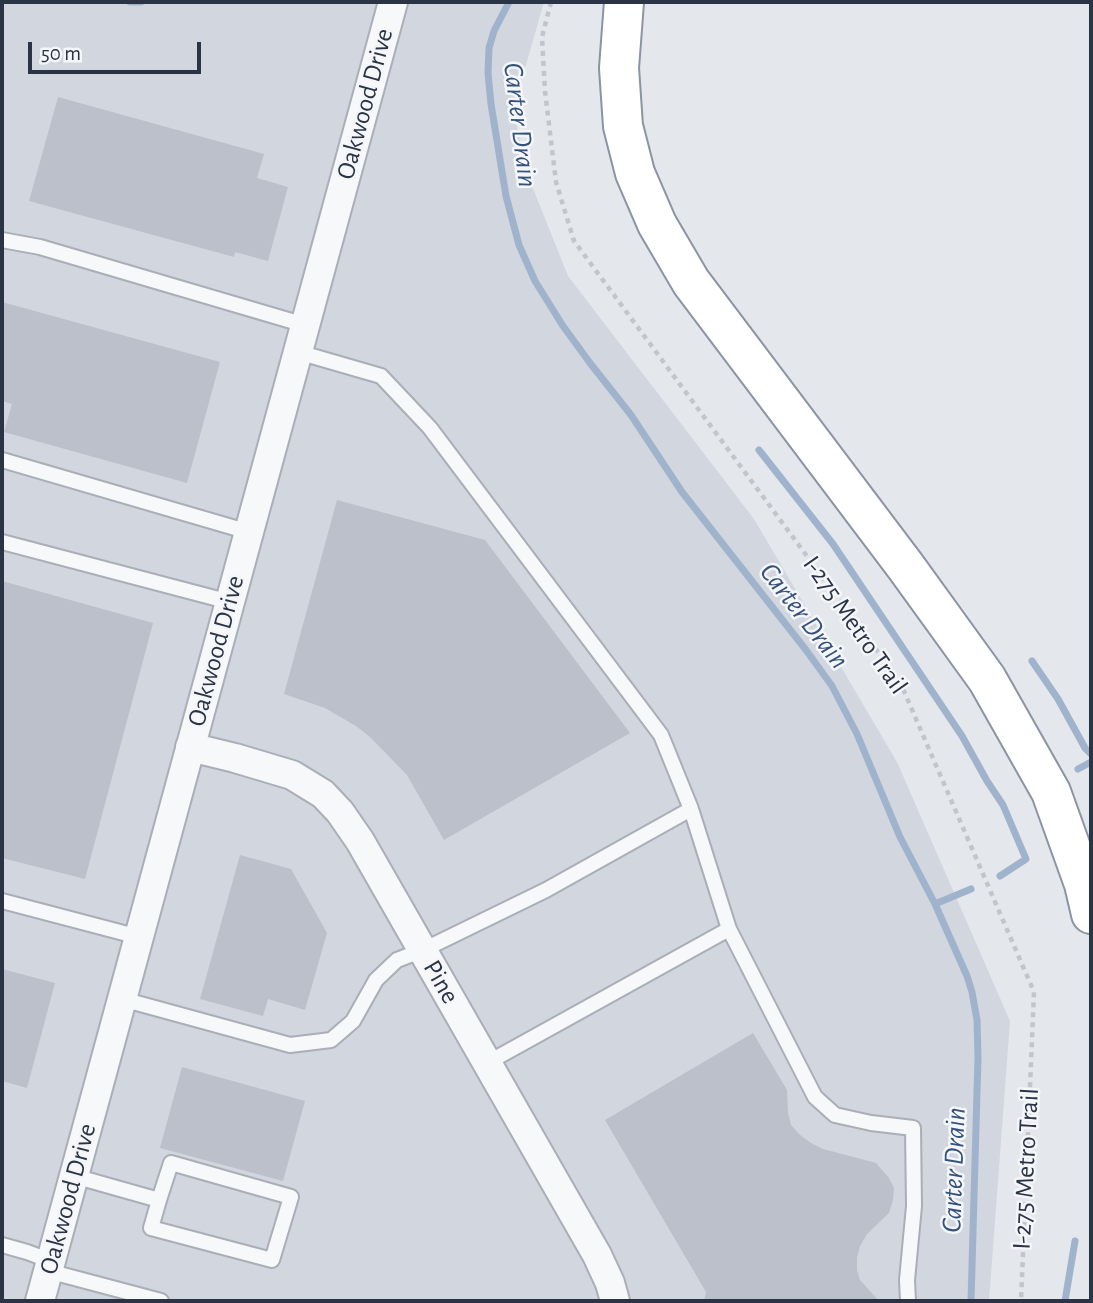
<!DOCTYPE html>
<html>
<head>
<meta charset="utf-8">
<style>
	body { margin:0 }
	#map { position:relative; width:1093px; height:1303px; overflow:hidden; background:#e4e7ec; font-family:"Alegreya Sans",sans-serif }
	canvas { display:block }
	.frame { position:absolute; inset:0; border:4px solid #2b3445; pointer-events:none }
	.scale { position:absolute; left:28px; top:42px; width:173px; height:32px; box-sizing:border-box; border:4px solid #2b3445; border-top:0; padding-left:9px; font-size:21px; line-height:24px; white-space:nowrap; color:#2b3445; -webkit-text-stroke:5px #f4f6f9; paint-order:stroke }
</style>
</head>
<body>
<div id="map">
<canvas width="1093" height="1303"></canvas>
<div class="frame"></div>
<div class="scale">50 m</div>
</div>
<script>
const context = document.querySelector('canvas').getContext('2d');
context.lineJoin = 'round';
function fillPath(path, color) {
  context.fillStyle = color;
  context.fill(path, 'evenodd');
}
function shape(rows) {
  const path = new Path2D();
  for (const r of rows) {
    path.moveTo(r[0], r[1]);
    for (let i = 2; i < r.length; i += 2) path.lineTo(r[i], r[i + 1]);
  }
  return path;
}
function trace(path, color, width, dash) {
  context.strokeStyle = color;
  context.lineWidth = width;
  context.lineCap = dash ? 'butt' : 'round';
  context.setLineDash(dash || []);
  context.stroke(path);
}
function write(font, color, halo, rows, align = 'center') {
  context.font = font + ' "Alegreya Sans",sans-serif';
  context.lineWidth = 5;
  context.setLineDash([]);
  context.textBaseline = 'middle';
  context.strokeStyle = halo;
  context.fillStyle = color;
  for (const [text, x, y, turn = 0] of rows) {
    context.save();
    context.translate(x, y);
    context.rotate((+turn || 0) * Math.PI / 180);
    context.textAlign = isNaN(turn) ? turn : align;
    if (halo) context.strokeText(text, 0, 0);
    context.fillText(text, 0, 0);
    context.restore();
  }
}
fillPath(shape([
	[2,2,544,2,513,110,530,181,568,276,754,519,897,762,1010,1021,989,1301,2,1301]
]), '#d2d6de');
trace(shape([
	[130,2,141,2],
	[509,2,494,31,489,48,488,73,491,104,506,196,519,245,535,281,563,326,590,363,631,415,682,492,806,650,832,686,857,734,900,837,935,904,967,976,972,992,977,1020,978,1057,971,1301],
	[759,450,833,544,962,736,987,781,1003,805,1026,859,1000,876],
	[1032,661,1058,699,1085,748,1091,754],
	[1078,769,1091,762],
	[935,904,971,889],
	[1065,1301,1075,1241]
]), '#9fb4cc', 7);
fillPath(shape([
	[58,97,264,154,257,178,288,187,268,261,235,252,234,257,29,201],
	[2,302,220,362,187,483,4,432,12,404,2,401],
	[337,500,485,540,630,733,444,840,407,775,370,737,356,726,325,708,284,694],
	[2,581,153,623,85,879,2,858],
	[240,855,291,869,327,933,305,1010,268,999,263,1016,200,999],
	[2,969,55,983,27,1088,2,1081],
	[753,1033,787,1090,788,1113,791,1125,800,1135,811,1143,823,1149,876,1163,889,1178,894,1188,893,1200,889,1213,867,1234,860,1246,857,1258,857,1270,860,1280,879,1301,704,1301,706,1292,605,1120],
	[182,1067,305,1101,283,1181,160,1148]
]), '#bbc0ca');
const service = shape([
	[2,240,40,247,305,325],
	[2,460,249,532],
	[2,542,230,602],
	[691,809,729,929],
	[2,901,139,937],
	[122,999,290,1045,331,1040,353,1021,376,980,397,960,423,950,546,890,691,809,661,735,430,428,381,376,298,352],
	[487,1063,729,929,815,1097,835,1115,871,1123,913,1128,914,1206,907,1280,908,1301],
	[74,1176,159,1200,171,1163,291,1197,272,1260,151,1228,159,1200],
	[2,1245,27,1252,51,1261],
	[48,1271,161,1301]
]);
const minor = shape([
	[190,747,235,758,292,775,323,794,340,812,360,841,597,1255,610,1283,615,1301],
	[40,1301,393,2]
]);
const motorway = shape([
	[624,2,619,68,623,126,635,173,657,224,691,282,906,567,987,679,1051,792,1084,884,1091,914]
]);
trace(service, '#a9aeb7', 18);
trace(minor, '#a9aeb7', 32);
trace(motorway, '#8b94a3', 42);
trace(shape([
	[551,2,542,37,545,91,556,182,574,241,900,682,1034,992,1021,1301]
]), '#c2c5cb', 4.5, [5, 5]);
trace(service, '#f7f8fa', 14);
trace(minor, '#f7f8fa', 28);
trace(motorway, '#fff', 38);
write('26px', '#2b3445', '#f4f6f9', [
	["Oakwood Drive",365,104,-75],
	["I-275 Metro Trail",855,625,55],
	["Oakwood Drive",216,651,-75],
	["Pine",441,982,60],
	["I-275 Metro Trail",1026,1169,-87],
	["Oakwood Drive",68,1199,-75]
]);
write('italic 28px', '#34527a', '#f4f6f9', [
	["Carter Drain",520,125,83],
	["Carter Drain",804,616,52],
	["Carter Drain",954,1170,-88]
]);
</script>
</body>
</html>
